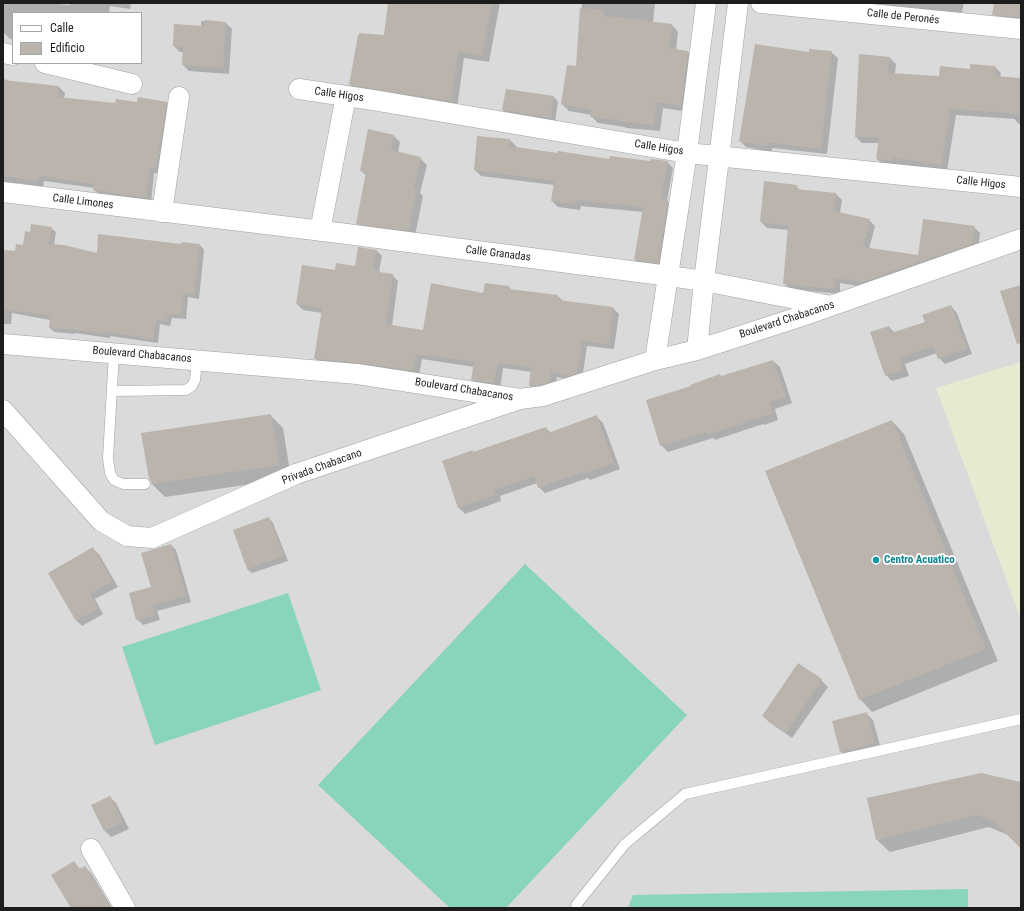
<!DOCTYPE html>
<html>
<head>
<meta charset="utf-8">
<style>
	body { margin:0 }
	#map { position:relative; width:1024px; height:911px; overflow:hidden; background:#edeae3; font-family:"Roboto Condensed",sans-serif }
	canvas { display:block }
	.frame { position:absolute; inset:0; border:4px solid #1d1d1d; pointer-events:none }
	.legend { position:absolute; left:12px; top:12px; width:130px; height:52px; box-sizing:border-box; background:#fff; border:1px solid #a5a5a5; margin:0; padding:5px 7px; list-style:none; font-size:12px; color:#1d1d1d }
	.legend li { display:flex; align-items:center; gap:8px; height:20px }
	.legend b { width:20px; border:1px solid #a5a5a5 }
</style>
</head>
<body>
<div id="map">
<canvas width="1024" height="911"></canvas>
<div class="frame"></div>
<ul class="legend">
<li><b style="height:5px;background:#fff"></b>Calle</li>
<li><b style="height:11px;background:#bab4ad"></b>Edificio</li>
</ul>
</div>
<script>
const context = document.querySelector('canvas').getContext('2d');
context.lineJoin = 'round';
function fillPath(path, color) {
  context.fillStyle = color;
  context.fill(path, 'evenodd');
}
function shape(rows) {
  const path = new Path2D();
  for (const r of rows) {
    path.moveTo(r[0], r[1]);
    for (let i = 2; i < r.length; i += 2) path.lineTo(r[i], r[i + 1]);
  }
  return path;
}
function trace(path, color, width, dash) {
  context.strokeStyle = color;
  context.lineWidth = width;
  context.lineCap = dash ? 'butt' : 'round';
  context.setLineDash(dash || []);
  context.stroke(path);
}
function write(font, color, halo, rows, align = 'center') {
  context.font = font + ' "Roboto Condensed",sans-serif';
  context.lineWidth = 3.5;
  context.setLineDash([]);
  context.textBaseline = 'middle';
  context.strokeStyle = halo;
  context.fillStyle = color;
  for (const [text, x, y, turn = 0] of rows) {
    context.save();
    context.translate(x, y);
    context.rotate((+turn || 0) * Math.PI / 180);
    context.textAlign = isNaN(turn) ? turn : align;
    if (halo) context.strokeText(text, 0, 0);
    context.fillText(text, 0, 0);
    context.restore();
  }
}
fillPath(shape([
	[3,3,1021,3,1021,908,3,908],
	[13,13,141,13,141,63,13,63]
]), '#dbdada');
fillPath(shape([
	[1021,362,1021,620,936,388]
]), '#e7ead0');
fillPath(shape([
	[525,564,687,715,506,908,450,908,318,785],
	[288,593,321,690,155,745,122,647],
	[968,889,968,908,628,908,633,895]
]), '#88d5bc');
fillPath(shape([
	[3,3,48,3,70,5,70,3,131,3,130,9,110,6,109,13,13,13,13,39,10,39,4,33,4,29,3,28],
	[389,3,500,3,489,62,464,58,457,108,357,91,350,85,384,36],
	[582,3,655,3,653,23,672,25,678,32,676,51,688,52,695,59,688,112,663,108,660,131,626,128,625,127,598,123,592,117,592,115,569,111,562,104,577,67],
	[829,3,964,3,961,16],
	[995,3,1021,3,1021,23,1000,21,993,14],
	[201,21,225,22,232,29,229,74,189,71,183,65,184,52,180,52,174,46,201,27],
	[831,52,838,58,827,154,772,148,772,152,746,147,740,141,810,53],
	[890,58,896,64,895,74,940,78,971,70,995,67,1001,73,1000,77,1021,79,1021,126,1015,120,1015,119,956,115,947,171,899,164,898,167,883,165,877,159,879,143,862,143,856,137],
	[3,79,8,80,10,82,59,87,65,93,64,99,116,104,166,103,172,109,162,174,154,173,151,203,100,195,94,190,95,188,44,181,43,187,18,183,18,187,3,188],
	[554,97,558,102,555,122,508,115,503,110],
	[369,131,394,136,400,142,398,153,420,158,427,165,420,193,423,196,415,236,364,230,357,223,367,176,361,171],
	[478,137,510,140,516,146,516,148,610,160,667,162,673,168,667,201,674,207,664,268,641,266,635,260,643,212,581,206,580,210,558,207,552,201,554,185,481,176,475,170],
	[796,186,801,191,836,194,842,200,840,213,869,220,875,226,869,249,919,256,974,227,980,233,978,250,869,288,840,283,840,294,790,289,784,283,789,230,767,228,761,222],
	[51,228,56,232,54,245,98,254,182,245,200,245,204,250,199,299,188,297,186,319,172,318,170,326,160,324,158,343,110,336,110,338,75,333,75,334,54,332,50,328,50,320,12,313,11,324,3,324,3,251,15,252,24,247,31,233],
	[376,250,382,256,379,271,382,273,392,275,398,281,392,326,424,331,484,294,509,287,512,290,558,296,564,302,613,308,619,314,614,349,587,346,582,379,575,381,557,377,555,387,536,392,530,386,532,372,503,368,500,389,478,385,472,380,474,367,422,359,419,376,321,364,315,358,322,313,303,310,297,304,336,271,356,267],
	[951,306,957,313,972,354,945,364,939,358,937,353,905,364,909,376,892,381,886,375,889,327,895,333,926,323],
	[773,361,780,367,792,403,775,409,778,420,764,425,763,424,715,440,713,438,668,452,661,445,722,377],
	[270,415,283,428,291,478,165,497,152,484,152,481],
	[596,416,603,423,620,469,590,480,588,478,545,493,539,487,537,483,500,496,501,501,465,514,459,508,474,453,546,428,551,433],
	[892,421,904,434,998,661,872,712,860,699],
	[269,518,273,523,288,561,252,573,247,569],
	[171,545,176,550,191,602,157,611,160,620,143,625,137,619],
	[93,549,99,554,118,587,95,599,103,614,82,626,77,621,50,573],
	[798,664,821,680,828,687,792,738,769,722,763,716],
	[866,713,873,720,881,749,847,758,841,752],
	[1021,786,1021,847,1008,835,989,827,890,852,877,840],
	[110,797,116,803,129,829,111,837,105,831,92,805],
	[74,862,80,869,85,867,91,873,112,908,72,908]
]), '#0003');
fillPath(shape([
	[388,3,492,3,482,56,458,52,451,101,349,85,358,35,359,35,359,33,384,35],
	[994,3,1021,3,1021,17,992,15],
	[580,8,604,10,604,16,646,20,646,21,672,24,669,48,688,51,681,106,656,102,654,125,618,121,618,120,590,117,591,110,561,104,567,65,576,66],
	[205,20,226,22,223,68,182,65,183,47,173,46,174,24,205,26],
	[755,44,809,52,809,49,832,51,821,149,766,142,766,146,739,141],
	[859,54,890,57,888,73,939,76,940,66,970,69,970,64,995,66,995,76,1021,78,1021,114,950,109,942,165,893,158,892,161,876,159,879,138,855,137],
	[3,80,59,86,58,97,115,103,116,99,137,102,138,97,167,102,156,169,149,168,146,198,93,190,94,184,39,176,38,181,3,176],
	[506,89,554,96,551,118,502,110],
	[368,129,394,135,391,150,421,157,414,188,417,188,409,231,356,224,366,172,360,171],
	[477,136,510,139,509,146,557,153,558,151,609,159,610,156,650,161,651,159,668,161,661,199,668,200,658,263,634,260,643,207,575,200,575,204,551,201,554,181,474,170],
	[764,181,797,185,796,189,836,193,834,211,870,219,863,247,918,255,923,219,975,226,972,244,908,266,889,272,888,273,863,282,835,278,834,289,783,284,788,226,760,222],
	[31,224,52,227,49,244,64,245,97,253,98,234,181,244,181,242,200,244,194,295,184,293,181,315,168,314,166,322,156,320,153,339,106,332,106,334,71,329,70,330,49,328,50,316,3,309,3,250,15,251,16,244,23,245,25,231,30,232],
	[358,247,377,250,373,269,380,270,379,272,393,274,386,324,423,330,431,283,483,293,485,283,509,286,509,289,558,295,558,300,613,307,609,344,582,341,577,373,569,376,551,372,550,382,540,385,529,386,531,367,498,363,494,383,471,380,474,362,416,354,413,371,359,363,314,359,322,308,296,304,302,265,335,270,336,263,355,266],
	[1021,285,1021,343,1017,344,1000,291],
	[951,305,967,348,938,359,933,346,900,358,903,370,885,376,870,332,889,326,891,333,925,322,922,315],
	[773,360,786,397,769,402,773,413,757,419,756,418,708,435,707,432,660,446,646,400,691,386,690,385,720,374,721,376],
	[271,414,279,465,151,484,151,481,149,479,141,433],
	[597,415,614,463,583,474,582,472,538,488,534,476,494,490,496,495,458,508,442,461,473,450,473,452,546,427,548,433],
	[892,420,986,649,859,700,765,471],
	[269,517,284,556,247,569,233,530],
	[171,544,186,596,152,605,155,615,136,620,129,593,151,587,141,553],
	[93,547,113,581,90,594,98,608,76,621,48,573],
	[798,663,822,679,786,733,762,716],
	[867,712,875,743,840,752,832,721],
	[981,773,1021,782,1021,849,995,822,976,815,876,840,867,798],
	[110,796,123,822,104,831,91,805],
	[74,861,79,869,85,866,111,908,71,908,51,875]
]), '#bab4ad');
const lane = shape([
	[114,353,108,458,110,473,114,480,123,484,145,484],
	[112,391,186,390,192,386,195,380,197,360],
	[576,908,577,904,625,844,685,794,1021,719]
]);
const street = shape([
	[761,3,1021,29],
	[3,53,13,55],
	[45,63,132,84],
	[299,89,373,100,687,153,1021,187],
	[3,192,339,233,669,276,704,281,831,306],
	[162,212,179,97],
	[320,231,346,96],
	[3,344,357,374,520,399,543,396,655,360,697,350,802,316,1021,239],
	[697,350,704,281,738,3],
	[655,360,687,153,706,3],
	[3,410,101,521,127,536,152,538,296,474,517,400],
	[91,849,125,908]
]);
trace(lane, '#a1a1a1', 11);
trace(street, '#a1a1a1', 21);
trace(lane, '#fff', 10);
trace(street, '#fff', 20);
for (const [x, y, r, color] of [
	[876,560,4,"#0f9aa8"]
]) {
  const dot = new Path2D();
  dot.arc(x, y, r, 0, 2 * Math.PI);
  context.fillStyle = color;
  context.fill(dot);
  trace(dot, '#fff', 1.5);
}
write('11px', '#1d1d1d', '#fff', [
	["Calle de Peronés",903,17,6],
	["Calle Higos",339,95,8],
	["Calle Higos",659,148,9],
	["Calle Higos",981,183,6],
	["Calle Limones",83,202,7],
	["Calle Granadas",498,254,7],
	["Boulevard Chabacanos",787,320,-18],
	["Boulevard Chabacanos",142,355,5],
	["Boulevard Chabacanos",464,390,9],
	["Privada Chabacano",322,467,-20]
]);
write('bold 11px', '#0d838f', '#fff', [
	["Centro Acuatico",884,560]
], 'left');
</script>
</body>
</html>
